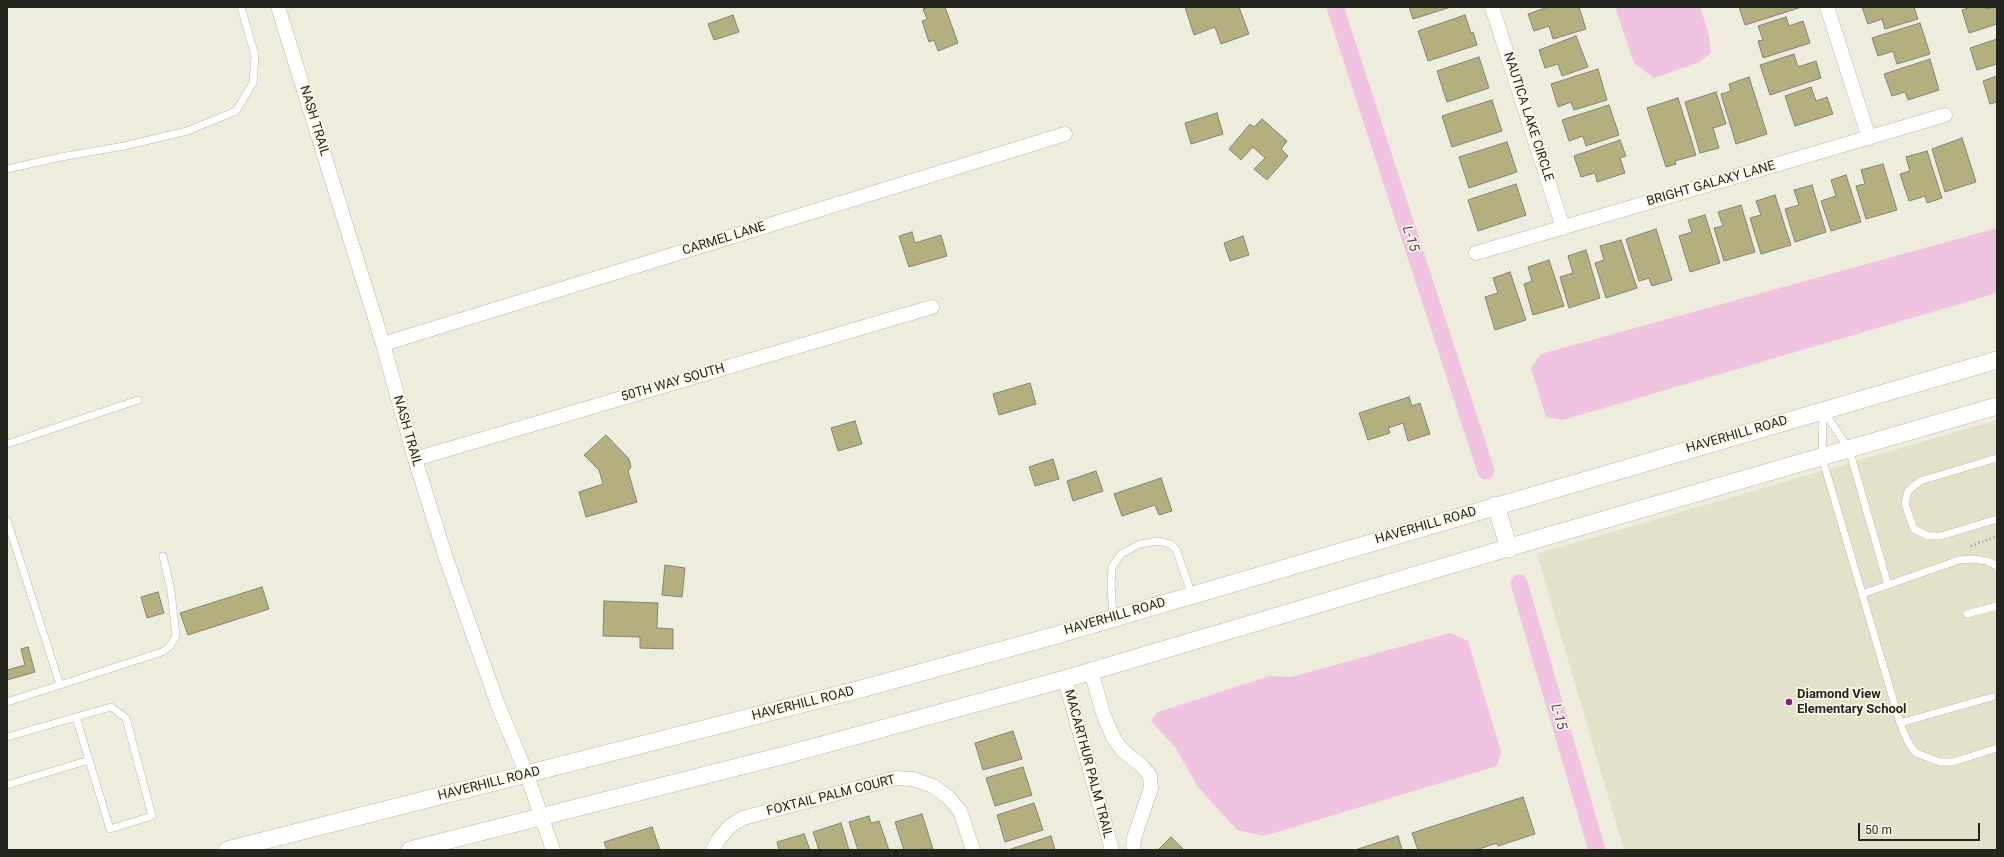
<!DOCTYPE html>
<html>
<head>
<meta charset="utf-8">
<style>
	body { margin:0 }
	#map { position:relative; width:2004px; height:857px; overflow:hidden; background:#edecdd; font-family:Roboto,sans-serif }
	canvas { display:block }
	.frame { position:absolute; inset:0; border:8px solid #25251f; pointer-events:none }
	.scale { position:absolute; left:1858px; top:823px; width:122px; height:18px; box-sizing:border-box; border:2px solid #25251f; border-top:0; padding-left:5px; font-size:12px; line-height:14px; white-space:nowrap; color:#25251f; -webkit-text-stroke:3px #fbf9ea; paint-order:stroke }
</style>
</head>
<body>
<div id="map">
<canvas width="2004" height="857"></canvas>
<div class="frame"></div>
<div class="scale">50 m</div>
</div>
<script>
const context = document.querySelector('canvas').getContext('2d');
context.lineJoin = 'round';
function fillPath(path, color) {
  context.fillStyle = color;
  context.fill(path, 'evenodd');
}
function shape(rows) {
  const path = new Path2D();
  for (const r of rows) {
    path.moveTo(r[0], r[1]);
    for (let i = 2; i < r.length; i += 2) path.lineTo(r[i], r[i + 1]);
  }
  return path;
}
function trace(path, color, width, dash) {
  context.strokeStyle = color;
  context.lineWidth = width;
  context.lineCap = dash ? 'butt' : 'round';
  context.setLineDash(dash || []);
  context.stroke(path);
}
function write(font, color, halo, rows, align = 'center') {
  context.font = font + ' Roboto,sans-serif';
  context.lineWidth = 3.5;
  context.setLineDash([]);
  context.textBaseline = 'middle';
  context.strokeStyle = halo;
  context.fillStyle = color;
  for (const [text, x, y, turn = 0] of rows) {
    context.save();
    context.translate(x, y);
    context.rotate((+turn || 0) * Math.PI / 180);
    context.textAlign = isNaN(turn) ? turn : align;
    if (halo) context.strokeText(text, 0, 0);
    context.fillText(text, 0, 0);
    context.restore();
  }
}
fillPath(shape([
	[1997,420,1997,850,1624,850,1537,554]
]), '#e3e1ca');
fillPath(shape([
	[1615,7,1700,7,1708,31,1711,53,1700,62,1654,78,1634,63],
	[1997,228,1997,293,1563,420,1546,417,1531,368,1541,354],
	[1450,633,1468,641,1501,752,1497,766,1264,836,1237,830,1197,786,1176,748,1151,721,1158,712,1270,676,1292,677]
]), '#f0c3e1');
trace(shape([
	[1335,7,1486,471],
	[1519,583,1597,850]
]), '#f0c3e1', 17);
const building = shape([
	[930,7,945,7,958,43,938,51,934,40,929,42,922,21,927,19,923,9,930,7],
	[1185,7,1239,7,1249,34,1221,44,1215,27,1194,35,1185,7],
	[1409,7,1451,7,1413,19,1409,7],
	[1548,7,1579,7,1586,29,1553,39,1549,26,1534,31,1528,14,1548,7],
	[1739,7,1799,7,1799,8,1745,25,1739,7],
	[1862,7,1914,7,1918,19,1885,29,1882,19,1868,24,1862,7],
	[1971,7,1985,7,1986,9,1997,7,1997,24,1969,33,1962,10,1971,7],
	[733,15,739,32,714,40,708,24,733,15],
	[1465,15,1471,33,1473,32,1477,45,1428,61,1418,31,1465,15],
	[1786,17,1789,26,1803,21,1810,43,1763,58,1758,41,1763,40,1758,26,1786,17],
	[1920,23,1930,54,1897,64,1893,51,1878,56,1872,38,1920,23],
	[1576,36,1588,67,1562,76,1558,64,1545,68,1539,50,1576,36],
	[1997,39,1997,64,1977,70,1970,48,1997,39],
	[1794,54,1798,67,1816,61,1821,78,1770,95,1760,65,1794,54],
	[1479,57,1489,88,1447,102,1437,71,1479,57],
	[1930,59,1939,90,1908,100,1905,92,1892,96,1884,74,1930,59],
	[1598,69,1607,100,1574,110,1571,102,1558,107,1551,84,1598,69],
	[1997,76,1997,102,1990,104,1983,81,1997,76],
	[1749,77,1767,134,1736,144,1721,94,1731,91,1729,84,1749,77],
	[1811,87,1816,101,1827,97,1833,114,1795,126,1785,96,1811,87],
	[1716,92,1726,124,1713,128,1719,148,1700,153,1685,102,1716,92],
	[1678,98,1696,155,1675,161,1676,164,1666,167,1647,108,1678,98],
	[1492,100,1502,131,1452,147,1442,116,1492,100],
	[1609,105,1619,135,1586,146,1583,136,1569,141,1562,120,1609,105],
	[1217,113,1223,134,1191,144,1185,123,1217,113],
	[1262,119,1287,141,1281,149,1288,156,1267,180,1254,169,1265,158,1253,147,1241,160,1229,149,1250,124,1254,127,1262,119],
	[1962,138,1976,182,1945,192,1932,149,1962,138],
	[1620,140,1626,156,1620,158,1625,173,1597,182,1595,173,1581,177,1574,156,1620,140],
	[1507,142,1517,172,1469,188,1459,157,1507,142],
	[1927,151,1942,198,1927,203,1925,196,1909,201,1900,174,1910,171,1906,157,1927,151],
	[1883,164,1897,210,1866,219,1856,186,1865,184,1861,170,1883,164],
	[1846,175,1861,222,1831,231,1821,201,1836,196,1831,180,1846,175],
	[1516,184,1526,215,1478,231,1468,200,1516,184],
	[1812,185,1826,232,1795,242,1785,209,1799,205,1794,190,1812,185],
	[1775,195,1791,245,1761,254,1750,218,1761,215,1756,201,1775,195],
	[1741,205,1755,252,1724,261,1714,228,1723,226,1718,212,1741,205],
	[1705,215,1720,263,1690,272,1679,236,1692,232,1688,220,1705,215],
	[1656,229,1672,280,1652,286,1649,278,1639,281,1626,239,1656,229],
	[912,232,915,243,941,235,947,256,909,267,899,236,912,232],
	[1243,236,1249,255,1230,261,1224,243,1243,236],
	[1621,240,1637,288,1606,298,1595,263,1604,260,1600,246,1621,240],
	[1586,250,1600,298,1569,308,1560,277,1573,273,1568,256,1586,250],
	[1549,260,1564,306,1533,315,1524,284,1532,281,1528,267,1549,260],
	[1510,272,1526,320,1495,330,1485,297,1498,293,1493,278,1510,272],
	[1030,383,1036,404,999,415,993,394,1030,383],
	[1409,397,1412,406,1420,403,1430,434,1408,441,1403,423,1388,428,1390,433,1368,440,1359,413,1409,397],
	[855,421,862,444,838,451,831,428,855,421],
	[606,435,629,459,631,467,628,471,637,502,586,517,579,492,603,484,599,470,584,455,606,435],
	[1053,459,1059,479,1035,486,1029,467,1053,459],
	[1096,471,1103,491,1073,501,1067,481,1096,471],
	[1161,478,1172,511,1159,515,1155,505,1122,516,1114,494,1161,478],
	[665,565,685,568,682,597,662,595,665,565],
	[262,587,269,609,188,635,180,613,262,587],
	[158,592,164,613,147,618,141,597,158,592],
	[604,601,658,603,657,628,673,629,673,649,640,648,640,637,603,636,604,601],
	[28,647,35,672,7,680,7,670,25,665,21,649,28,647],
	[1013,731,1022,759,983,770,975,743,1013,731],
	[1023,767,1032,795,995,806,986,778,1023,767],
	[1523,797,1535,834,1498,846,1497,843,1476,850,1418,850,1412,833,1523,797],
	[1034,803,1043,830,1005,842,997,815,1034,803],
	[922,814,933,849,904,850,895,822,922,814],
	[869,816,871,823,879,821,889,850,858,850,849,822,869,816],
	[841,823,849,850,819,850,813,832,841,823],
	[652,827,660,850,607,850,604,842,652,827],
	[804,834,810,850,779,850,777,842,804,834],
	[1051,836,1055,850,1008,850,1051,836],
	[1398,836,1402,850,1355,850,1398,836],
	[1171,837,1184,850,1158,850,1171,837]
]);
fillPath(building, '#b4af7f');
trace(building, '#858375', 1);
const service = shape([
	[7,169,61,157,124,146,187,131,236,111,253,83,255,56,241,7],
	[1823,410,1849,449,1888,585],
	[1823,411,1822,457,1900,723,1908,742,1916,753,1940,762,1953,762,1997,748],
	[7,444,138,400],
	[1997,458,1920,481,1908,491,1905,504,1914,529,1928,536,1941,536,1997,519],
	[7,520,60,685],
	[1862,594,1959,560,1973,559,1987,561,1997,566],
	[1967,614,1997,606],
	[1113,618,1111,584,1112,567,1121,554,1140,544,1158,541,1170,544,1176,549,1192,595],
	[7,702,162,652,170,646,176,636,171,591,163,556],
	[76,717,89,760],
	[1900,723,1992,697],
	[7,737,111,707,126,718,152,816,110,829,89,760,7,785]
]);
const minor = shape([
	[278,7,383,344,415,459,447,561,498,705,527,775,553,850],
	[1492,7,1563,228],
	[1827,7,1869,138],
	[1476,253,1945,115],
	[383,344,1065,134],
	[415,459,932,307],
	[1091,671,1103,713,1113,737,1122,750,1142,766,1150,776,1151,788,1134,838,1133,850],
	[1065,679,1112,850],
	[713,850,718,840,730,826,743,818,896,778,913,779,933,786,948,797,960,811,973,850]
]);
const tertiary = shape([
	[1496,505,1509,549],
	[227,850,861,689,1053,636,1997,360],
	[410,850,789,754,1065,679,1548,536,1997,406]
]);
trace(service, '#b8b7a8', 8);
trace(minor, '#b8b7a8', 15);
trace(tertiary, '#b8b7a8', 18);
trace(shape([
	[1971,546,1997,536]
]), '#8d8c82', 2.5, [1, 3]);
trace(service, '#fff', 7);
trace(minor, '#fff', 14);
trace(tertiary, '#fff', 17);
for (const [x, y, r, color] of [
	[1789,702,4,"#8f1878"]
]) {
  const dot = new Path2D();
  dot.arc(x, y, r, 0, 2 * Math.PI);
  context.fillStyle = color;
  context.fill(dot);
  trace(dot, '#fbf9ea', 1.5);
}
write('13px', '#25251f', '#fbf9ea', [
	["NAUTICA LAKE CIRCLE",1528,117,72],
	["NASH TRAIL",314,121,73],
	["BRIGHT GALAXY LANE",1711,184,-16],
	["CARMEL LANE",724,239,-17],
	["50TH WAY SOUTH",673,383,-16],
	["NASH TRAIL",407,431,74],
	["HAVERHILL ROAD",1737,435,-16],
	["HAVERHILL ROAD",1426,526,-16],
	["HAVERHILL ROAD",1115,617,-16],
	["HAVERHILL ROAD",803,704,-14],
	["MACARTHUR PALM TRAIL",1088,764,75],
	["HAVERHILL ROAD",489,784,-14],
	["FOXTAIL PALM COURT",831,796,-14]
]);
write('bold 13px', '#25251f', '#fbf9ea', [
	["Diamond View",1797,695],
	["Elementary School",1797,710]
], 'left');
write('italic 14px', '#6e3860', '#fbf9ea', [
	["L-15",1410,239,72],
	["L-15",1558,717,74]
]);
</script>
</body>
</html>
